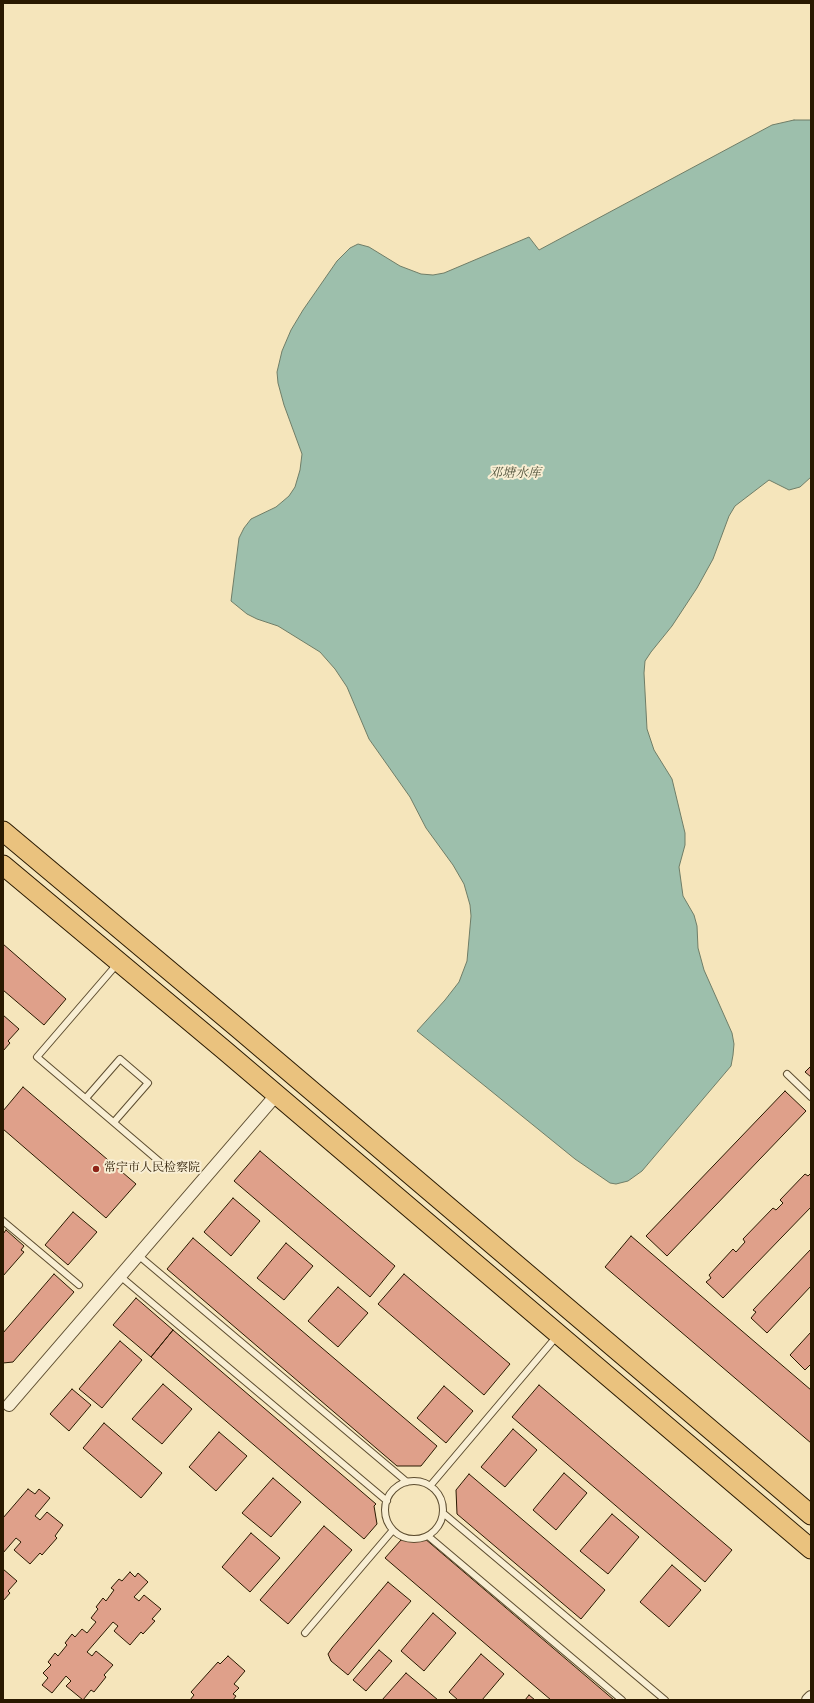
<!DOCTYPE html>
<html>
<head>
<meta charset="utf-8">
<style>
	body { margin:0 }
	#map { position:relative; width:814px; height:1703px; overflow:hidden; background:#f5e5bb; font-family:Vollkorn,serif }
	canvas { display:block }
	.frame { position:absolute; inset:0; border:4px solid #291900; pointer-events:none }
</style>
</head>
<body>
<div id="map">
<canvas width="814" height="1703"></canvas>
<div class="frame"></div>
</div>
<script>
const context = document.querySelector('canvas').getContext('2d');
context.lineJoin = 'round';
function fillPath(path, color) {
  context.fillStyle = color;
  context.fill(path, 'evenodd');
}
function shape(rows) {
  const path = new Path2D();
  for (const r of rows) {
    if (r.length === 3) {
      path.moveTo(r[0] + r[2], r[1]);
      path.arc(r[0], r[1], r[2], 0, 2 * Math.PI);
      continue;
    }
    path.moveTo(r[0], r[1]);
    for (let i = 2; i < r.length; i += 2) path.lineTo(r[i], r[i + 1]);
  }
  return path;
}
function trace(path, color, width, dash) {
  context.strokeStyle = color;
  context.lineWidth = width;
  context.lineCap = dash ? 'butt' : 'round';
  context.setLineDash(dash || []);
  context.stroke(path);
}
function write(font, color, halo, rows, align = 'center') {
  context.font = font + ' Vollkorn,"Noto Serif SC",serif';
  context.lineWidth = 4;
  context.setLineDash([]);
  context.textBaseline = 'middle';
  context.strokeStyle = halo;
  context.fillStyle = color;
  for (const [text, x, y, turn = 0] of rows) {
    context.save();
    context.translate(x, y);
    context.rotate((+turn || 0) * Math.PI / 180);
    context.textAlign = isNaN(turn) ? turn : align;
    if (halo) context.strokeText(text, 0, 0);
    context.fillText(text, 0, 0);
    context.restore();
  }
}
const water = shape([
	[794,120,811,120,811,477,800,487,789,490,769,480,735,506,729,516,713,559,697,588,672,626,651,652,645,661,644,673,647,729,654,750,672,779,685,833,685,845,679,867,683,896,694,915,697,926,698,948,704,970,732,1033,734,1044,733,1055,731,1066,642,1171,628,1181,616,1184,610,1183,575,1159,417,1031,445,1000,459,982,467,961,471,916,470,905,464,884,453,865,426,828,410,797,369,739,347,687,335,669,320,652,278,626,257,619,247,614,231,601,239,538,244,528,251,519,276,507,289,496,295,487,300,470,302,454,284,405,278,383,277,372,282,351,291,330,303,310,337,261,350,248,358,244,369,247,400,266,421,274,433,275,444,273,529,237,539,250,772,125,794,120]
]);
fillPath(water, '#9dbfac');
trace(water, '#6f7d67', 1);
const building = shape([
	[3,944,66,999,44,1025,3,990,3,944],
	[3,1015,19,1029,8,1041,10,1043,3,1051,3,1015],
	[811,1066,811,1077,805,1072,811,1066],
	[23,1087,136,1184,106,1218,3,1129,3,1111,23,1087],
	[785,1091,806,1111,667,1256,646,1236,785,1091],
	[260,1151,395,1266,370,1297,234,1181,260,1151],
	[811,1173,811,1207,723,1298,706,1282,711,1278,709,1275,733,1249,736,1252,745,1242,743,1239,773,1208,776,1210,783,1203,780,1200,805,1174,808,1176,811,1173],
	[233,1198,260,1221,231,1256,204,1232,233,1198],
	[73,1212,97,1232,68,1265,45,1245,73,1212],
	[6,1230,24,1246,21,1250,24,1252,3,1276,3,1234,6,1230],
	[631,1236,811,1390,811,1443,605,1267,631,1236],
	[193,1238,437,1446,421,1466,397,1466,167,1269,193,1238],
	[286,1243,313,1266,284,1300,257,1278,286,1243],
	[811,1249,811,1286,767,1333,751,1318,756,1312,753,1310,811,1249],
	[54,1274,74,1292,13,1362,3,1363,3,1333,54,1274],
	[404,1274,510,1364,484,1395,378,1304,404,1274],
	[338,1287,368,1313,338,1347,308,1321,338,1287],
	[136,1298,173,1330,151,1357,113,1325,136,1298],
	[173,1330,376,1504,374,1506,377,1524,364,1539,151,1357,173,1330],
	[811,1332,811,1364,805,1370,790,1355,811,1332],
	[120,1341,142,1360,102,1408,79,1389,120,1341],
	[163,1384,192,1409,162,1444,132,1419,163,1384],
	[539,1385,732,1550,705,1582,512,1417,539,1385],
	[444,1386,473,1411,446,1443,417,1418,444,1386],
	[72,1389,91,1405,69,1431,50,1414,72,1389],
	[104,1423,162,1473,141,1498,83,1448,104,1423],
	[513,1429,537,1450,505,1487,481,1467,513,1429],
	[219,1432,247,1456,216,1491,189,1467,219,1432],
	[564,1473,587,1493,556,1530,533,1510,564,1473],
	[469,1474,605,1590,581,1619,457,1514,456,1490,469,1474],
	[273,1478,301,1502,271,1537,242,1513,273,1478],
	[28,1489,35,1494,39,1489,50,1498,35,1516,40,1520,47,1512,63,1525,55,1536,57,1538,42,1555,40,1553,30,1564,14,1550,21,1542,16,1538,3,1553,3,1518,28,1489],
	[612,1514,639,1537,608,1574,580,1551,612,1514],
	[324,1526,352,1550,288,1624,260,1600,324,1526],
	[251,1533,280,1558,250,1592,222,1567,251,1533],
	[424,1538,614,1700,551,1700,385,1558,401,1540,421,1540,424,1538],
	[672,1565,701,1590,669,1627,640,1602,672,1565],
	[3,1569,17,1581,8,1591,10,1593,3,1601,3,1569],
	[130,1572,135,1577,138,1573,148,1582,134,1597,139,1601,144,1595,161,1609,152,1619,155,1621,143,1634,141,1632,130,1645,114,1631,118,1626,113,1622,87,1652,92,1656,96,1651,113,1665,104,1675,106,1677,94,1692,91,1690,83,1700,66,1686,71,1681,66,1676,52,1693,42,1685,48,1678,43,1673,51,1665,48,1662,55,1653,58,1656,67,1645,65,1643,72,1634,75,1637,82,1629,87,1633,96,1622,91,1618,98,1609,96,1607,103,1598,106,1601,114,1590,111,1588,119,1579,122,1581,130,1572],
	[388,1582,411,1601,348,1675,331,1661,328,1654,332,1648,388,1582],
	[433,1613,456,1633,424,1671,401,1651,433,1613],
	[379,1650,392,1661,366,1691,353,1680,379,1650],
	[481,1654,504,1674,482,1700,458,1700,449,1692,481,1654],
	[228,1656,245,1671,234,1684,239,1688,233,1694,236,1696,233,1700,190,1700,194,1695,191,1692,218,1662,220,1664,228,1656],
	[406,1673,438,1700,382,1700,406,1673],
	[529,1695,535,1700,525,1700,529,1695]
]);
fillPath(building, '#dfa08a');
trace(building, '#291900', 1);
const lane = shape([
	[118,963,37,1057,167,1168],
	[787,1074,811,1097],
	[86,1098,120,1059,148,1083,114,1122],
	[3,1221,79,1285],
	[138,1255,407,1482],
	[120,1276,387,1501],
	[414,1510,29],
	[430,1486,557,1336],
	[443,1513,665,1700],
	[428,1536,622,1700],
	[305,1633,393,1530]
]);
const street = shape([
	[9,1405,277,1094],
	[808,1700,811,1697]
]);
const primary = shape([
	[3,831,239,1029,811,1515],
	[3,865,223,1049,811,1549]
]);
trace(lane, '#5c4c2f', 8);
trace(street, '#5c4c2f', 14);
trace(primary, '#291900', 21);
trace(lane, '#f8eed3', 6);
trace(street, '#f8eed3', 12);
trace(primary, '#eac27e', 19);
for (const [x, y, r, color] of [
	[96,1169,4,"#8f2418"]
]) {
  const dot = new Path2D();
  dot.arc(x, y, r, 0, 2 * Math.PI);
  context.fillStyle = color;
  context.fill(dot);
  trace(dot, '#f8eed3', 1.5);
}
write('12px', '#291900', '#f8eed3', [
	["常宁市人民检察院",104,1169]
], 'left');
write('italic 13px', '#52533c', '#f8eed3', [
	["邓塘水库",515,475]
]);
</script>
</body>
</html>
